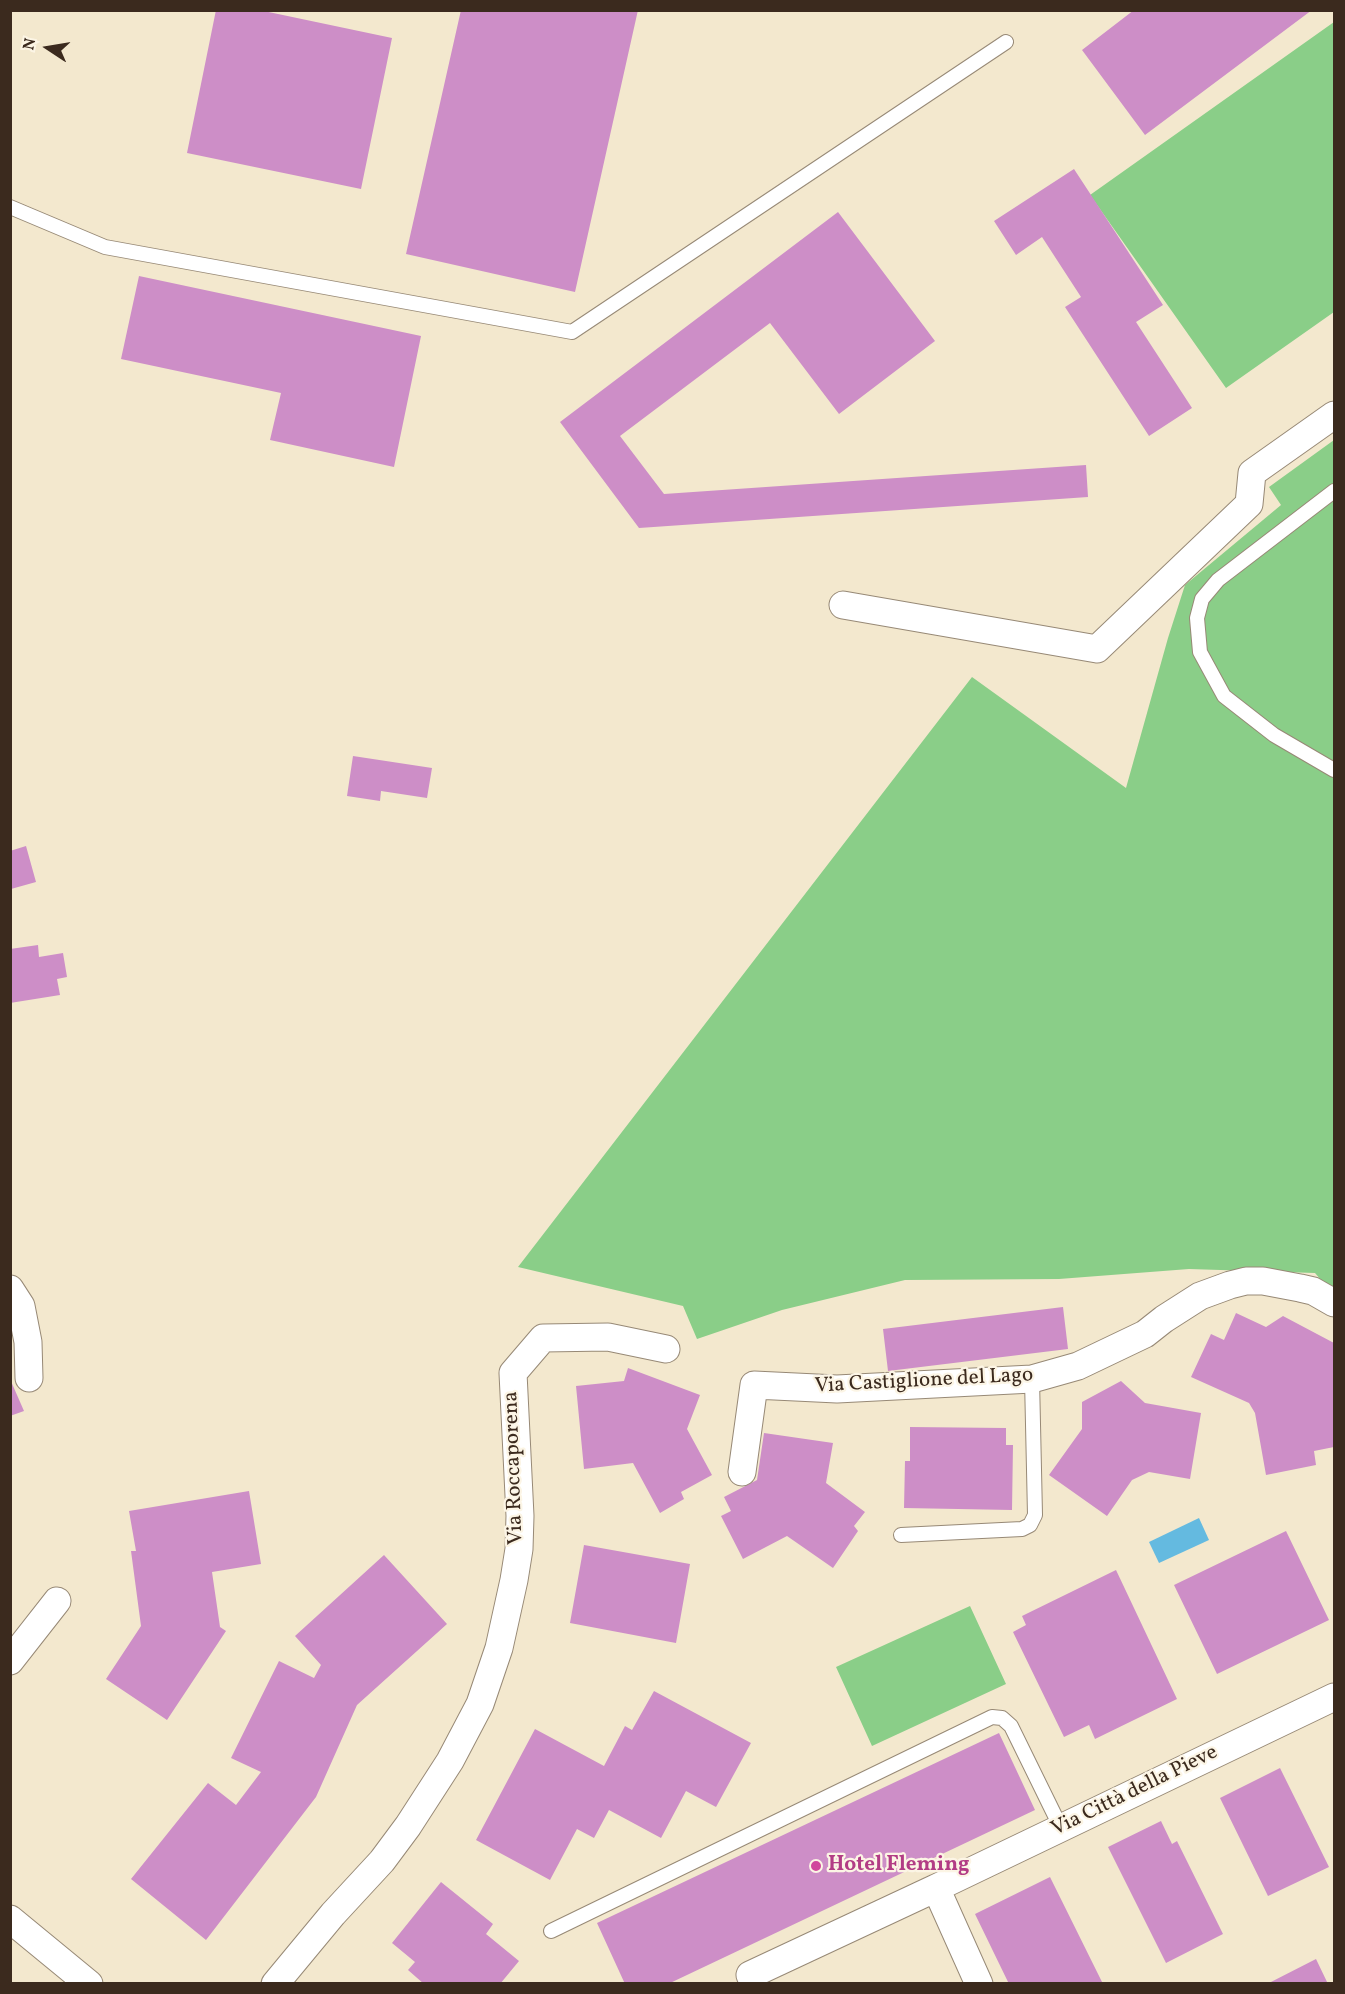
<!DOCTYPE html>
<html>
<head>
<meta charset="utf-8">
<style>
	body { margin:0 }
	#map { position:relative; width:1345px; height:1994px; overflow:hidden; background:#f3e8ce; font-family:Vollkorn,serif }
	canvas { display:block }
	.frame { position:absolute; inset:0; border:12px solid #3b2a1e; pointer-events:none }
	.north { position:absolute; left:18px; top:18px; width:60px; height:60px; -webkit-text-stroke:4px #fcf5e5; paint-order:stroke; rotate:282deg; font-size:16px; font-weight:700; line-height:24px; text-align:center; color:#3b2a1e }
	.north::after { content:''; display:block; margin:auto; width:21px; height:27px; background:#3b2a1e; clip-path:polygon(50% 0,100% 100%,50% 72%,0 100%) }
</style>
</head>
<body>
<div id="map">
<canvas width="1345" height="1994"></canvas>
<div class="frame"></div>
<div class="north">N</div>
</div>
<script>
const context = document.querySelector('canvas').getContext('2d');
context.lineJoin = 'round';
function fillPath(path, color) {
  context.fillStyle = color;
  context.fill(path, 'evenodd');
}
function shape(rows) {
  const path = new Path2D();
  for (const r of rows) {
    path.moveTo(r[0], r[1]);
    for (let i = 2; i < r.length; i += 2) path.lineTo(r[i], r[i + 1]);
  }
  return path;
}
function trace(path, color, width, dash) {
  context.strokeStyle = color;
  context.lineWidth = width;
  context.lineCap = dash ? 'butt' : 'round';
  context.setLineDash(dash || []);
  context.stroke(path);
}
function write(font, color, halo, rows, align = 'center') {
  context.font = font + ' Vollkorn,serif';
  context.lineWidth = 4.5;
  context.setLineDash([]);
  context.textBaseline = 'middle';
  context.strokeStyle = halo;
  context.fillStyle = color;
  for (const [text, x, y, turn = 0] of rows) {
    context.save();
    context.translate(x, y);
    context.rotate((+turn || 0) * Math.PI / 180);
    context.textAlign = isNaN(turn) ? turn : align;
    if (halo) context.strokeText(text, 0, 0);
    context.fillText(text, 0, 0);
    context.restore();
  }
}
fillPath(shape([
	[1334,22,1334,312,1226,388,1090,195],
	[1334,440,1334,1295,1315,1273,1189,1269,1059,1279,905,1280,782,1310,697,1339,683,1306,518,1267,972,677,1126,788,1168,638,1185,585,1281,505,1269,487],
	[970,1606,1006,1684,872,1746,836,1667]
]), '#8ace88');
fillPath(shape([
	[1199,1518,1209,1540,1159,1563,1149,1542]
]), '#64bae0');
fillPath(shape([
	[216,10,259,10,392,38,361,189,187,153],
	[461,10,638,10,575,292,406,254],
	[1134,10,1312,10,1145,135,1082,50],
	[1074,169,1163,305,1136,322,1192,408,1149,436,1065,307,1081,297,1042,237,1016,255,994,221],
	[838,212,935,341,839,414,770,323,620,436,664,494,1086,465,1088,497,639,528,560,422],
	[139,276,421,336,394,467,270,440,281,393,121,359],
	[353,756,432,768,427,798,381,791,380,801,347,796],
	[26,846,36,882,11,889,10,851],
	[38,945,39,957,63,953,67,977,57,979,60,995,10,1003,10,949],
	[1063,1307,1068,1349,888,1371,883,1329],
	[1236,1313,1266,1327,1283,1316,1334,1343,1334,1414,1333,1415,1334,1447,1314,1451,1316,1465,1266,1475,1255,1413,1249,1403,1191,1377,1211,1334,1224,1340],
	[628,1368,700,1395,687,1429,712,1475,681,1492,684,1499,660,1513,633,1463,584,1469,576,1386,624,1381],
	[10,1379,24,1411,10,1416],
	[1121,1381,1145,1403,1201,1413,1190,1479,1149,1472,1132,1480,1107,1516,1049,1475,1082,1429,1082,1402],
	[910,1427,1006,1428,1006,1445,1013,1445,1012,1510,904,1508,905,1461,910,1461],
	[764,1433,833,1443,826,1483,865,1512,854,1526,858,1531,833,1568,787,1536,743,1559,721,1516,731,1511,724,1497,757,1480],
	[249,1491,261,1564,212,1572,220,1627,226,1631,167,1720,106,1679,141,1626,131,1551,136,1551,129,1511],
	[1286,1531,1329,1620,1217,1674,1174,1585],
	[584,1545,690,1564,676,1643,570,1623],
	[384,1555,447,1624,357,1705,316,1797,206,1940,131,1879,208,1783,236,1805,261,1772,231,1758,279,1661,314,1678,321,1665,295,1636],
	[1116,1570,1177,1699,1095,1739,1089,1725,1064,1737,1013,1632,1026,1625,1022,1616],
	[654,1691,751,1743,716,1807,686,1791,661,1838,609,1810,594,1838,577,1829,550,1880,476,1840,535,1729,604,1766,625,1726,632,1730],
	[999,1733,1035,1810,668,1984,625,1984,597,1923],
	[1280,1768,1329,1867,1268,1896,1220,1798],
	[1161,1821,1172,1844,1177,1841,1223,1934,1166,1963,1108,1847],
	[1050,1877,1103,1984,1009,1984,975,1914],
	[441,1882,493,1924,486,1934,519,1961,500,1984,424,1984,408,1970,415,1962,392,1943],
	[1316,1959,1328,1984,1267,1984]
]), '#cd8ec7');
const lane = shape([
	[10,207,105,247,572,332,1006,42],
	[1334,491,1218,580,1202,599,1197,618,1200,652,1224,696,1274,735,1334,770],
	[901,1535,1022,1529,1030,1525,1035,1515,1032,1379],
	[551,1931,992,1717,1002,1718,1011,1726,1061,1828]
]);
const street = shape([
	[843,605,1097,649,1249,504,1252,473,1334,415],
	[10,1289,21,1306,28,1342,29,1378],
	[742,1472,754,1385,837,1389,1032,1379,1078,1366,1145,1334,1164,1319,1200,1296,1230,1285,1246,1281,1263,1281,1300,1288,1313,1291,1334,1303],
	[10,1661,57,1601],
	[936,1888,1334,1697],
	[10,1919,89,1984],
	[275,1984,333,1914,382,1861,408,1826,450,1761,480,1704,499,1648,514,1580,519,1549,520,1516,513,1373,543,1338,608,1337,666,1349],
	[754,1984,750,1975,936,1888,979,1984]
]);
trace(lane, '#978976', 16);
trace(street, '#978976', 29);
trace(lane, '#fff', 14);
trace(street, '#fff', 27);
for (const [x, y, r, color] of [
	[816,1866,6,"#d1479c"]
]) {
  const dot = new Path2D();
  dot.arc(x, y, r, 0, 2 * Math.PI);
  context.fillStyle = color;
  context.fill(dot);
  trace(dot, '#fcf5e5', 2);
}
write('21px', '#3b2a1e', '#fcf5e5', [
	["Via Castiglione del Lago",924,1382,-3],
	["Via Roccaporena",515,1468,-92],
	["Via Città della Pieve",1135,1792,-26]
]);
write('bold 21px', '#b23c85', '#fcf5e5', [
	["Hotel Fleming",828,1866]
], 'left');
</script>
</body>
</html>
